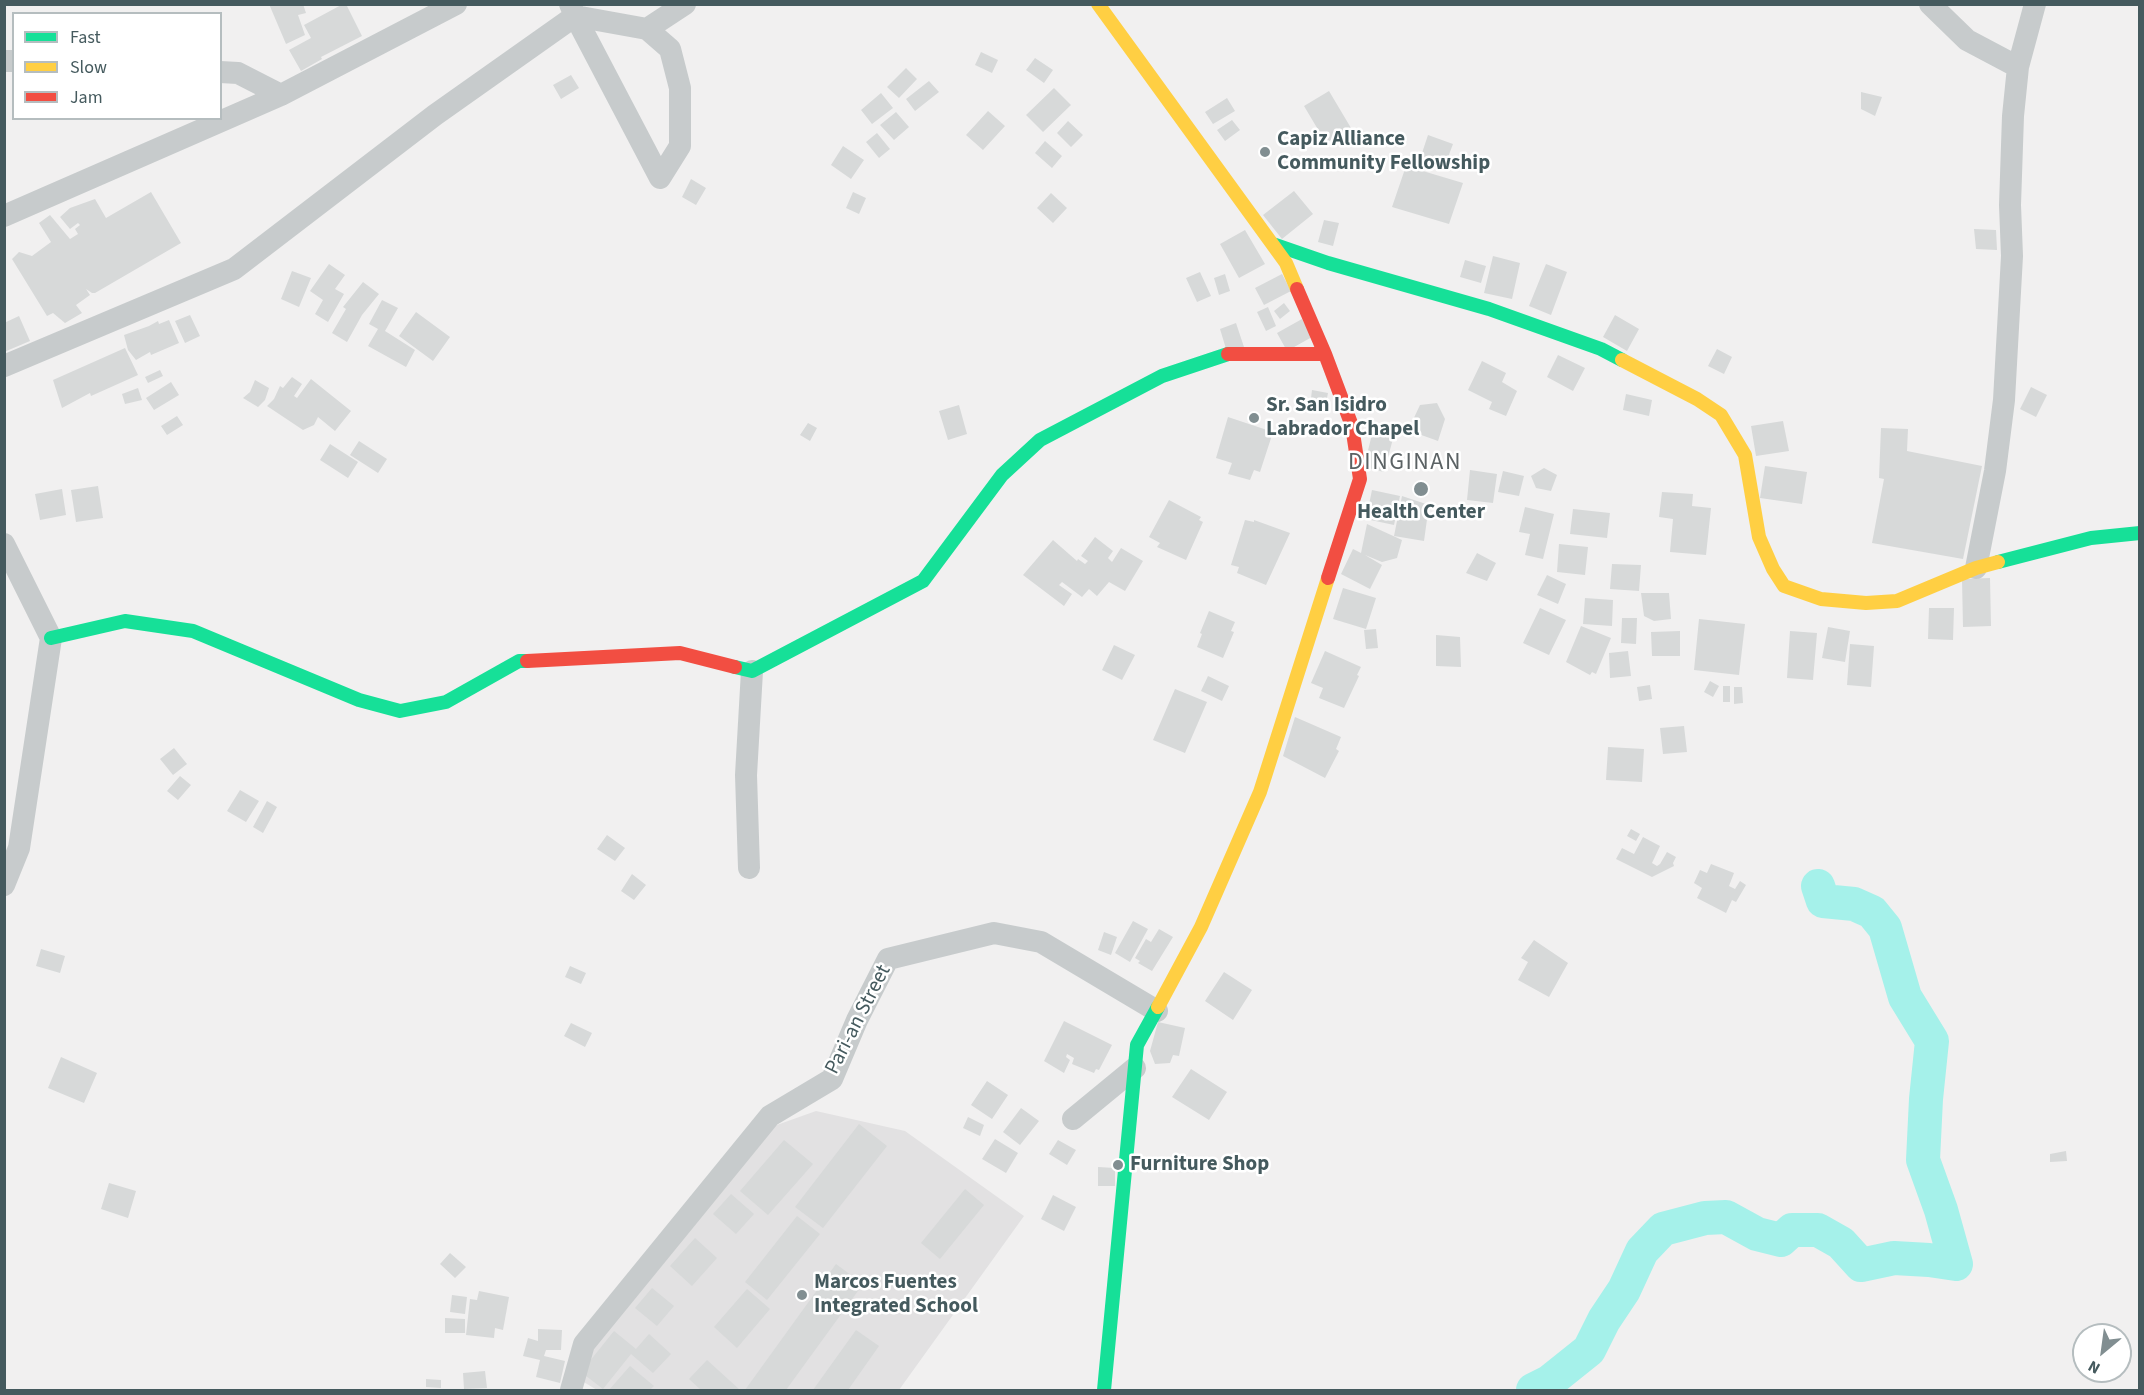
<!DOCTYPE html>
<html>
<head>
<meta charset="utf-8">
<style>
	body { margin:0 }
	#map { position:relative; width:2144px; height:1395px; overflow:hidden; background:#f1f0f0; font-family:"Source Sans 3",sans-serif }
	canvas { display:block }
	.frame { position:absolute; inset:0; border:6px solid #455a5e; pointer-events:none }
	.legend { position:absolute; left:12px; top:12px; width:210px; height:108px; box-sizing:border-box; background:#fff; border:2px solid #b5bdbf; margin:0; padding:8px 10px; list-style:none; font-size:18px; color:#455a5e }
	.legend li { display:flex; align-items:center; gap:12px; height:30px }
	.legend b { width:30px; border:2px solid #b5bdbf }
	.north { position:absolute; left:2072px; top:1323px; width:60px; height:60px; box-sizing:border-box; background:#fff; border:2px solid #b5bdbf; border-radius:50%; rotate:209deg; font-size:16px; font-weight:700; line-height:24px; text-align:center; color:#455a5e }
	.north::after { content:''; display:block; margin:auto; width:21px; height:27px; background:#818e91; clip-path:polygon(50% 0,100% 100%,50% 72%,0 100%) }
</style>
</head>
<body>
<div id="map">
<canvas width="2144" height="1395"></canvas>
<div class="frame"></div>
<ul class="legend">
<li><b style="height:8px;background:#16e098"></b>Fast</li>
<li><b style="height:8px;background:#ffcf43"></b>Slow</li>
<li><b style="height:8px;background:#f24e42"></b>Jam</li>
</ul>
<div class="north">N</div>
</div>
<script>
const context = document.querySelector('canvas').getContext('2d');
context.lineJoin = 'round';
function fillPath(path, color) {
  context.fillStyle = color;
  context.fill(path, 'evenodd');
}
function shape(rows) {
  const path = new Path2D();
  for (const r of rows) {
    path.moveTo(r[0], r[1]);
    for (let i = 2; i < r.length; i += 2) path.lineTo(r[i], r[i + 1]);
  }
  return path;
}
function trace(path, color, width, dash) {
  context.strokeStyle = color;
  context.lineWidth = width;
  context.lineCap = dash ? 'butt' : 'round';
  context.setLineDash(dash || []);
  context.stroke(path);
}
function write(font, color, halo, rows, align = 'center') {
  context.font = font + ' "Source Sans 3",sans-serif';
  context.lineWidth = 5;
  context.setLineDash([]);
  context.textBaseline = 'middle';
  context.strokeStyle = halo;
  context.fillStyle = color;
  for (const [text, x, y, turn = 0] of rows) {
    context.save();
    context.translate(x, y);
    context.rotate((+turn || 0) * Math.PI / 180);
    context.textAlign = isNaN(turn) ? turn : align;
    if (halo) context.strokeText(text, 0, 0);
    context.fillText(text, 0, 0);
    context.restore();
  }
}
fillPath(shape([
	[816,1111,905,1131,1024,1216,899,1390,597,1390,572,1375,774,1126]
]), '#e2e1e2');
trace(shape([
	[1533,1390,1549,1382,1589,1350,1604,1320,1624,1290,1642,1251,1663,1229,1705,1218,1726,1217,1757,1234,1781,1240,1792,1230,1818,1230,1841,1243,1861,1265,1894,1258,1929,1260,1956,1264,1941,1210,1923,1160,1926,1099,1932,1041,1905,997,1885,928,1872,912,1854,904,1823,901,1818,886]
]), '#a5f1ea', 34);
fillPath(shape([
	[269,4,303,4,306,13,298,15,305,35,286,44],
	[343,4,346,4,362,36,321,57,322,59,301,71,289,50,311,38,304,25],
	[981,52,998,60,992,73,975,65],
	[1035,58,1053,70,1044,83,1026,70],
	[906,68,917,79,899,98,887,87],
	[571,75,579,88,561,99,553,85],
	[929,81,939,92,915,111,906,99],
	[1054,88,1071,105,1043,132,1026,115],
	[1329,91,1351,128,1326,143,1304,106],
	[1861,92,1882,97,1875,116,1861,109],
	[881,93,893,108,872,124,861,110],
	[1227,98,1235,111,1213,124,1205,112],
	[988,111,1005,126,983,150,966,135],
	[896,112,909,127,894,140,880,125],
	[1232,120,1240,130,1225,141,1217,130],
	[1068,121,1083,135,1071,147,1057,133],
	[877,133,890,149,879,158,866,142],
	[1428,135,1453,144,1444,168,1420,159],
	[1045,141,1062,156,1052,168,1035,153],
	[843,146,864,160,851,179,831,165],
	[1406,166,1463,183,1449,224,1392,207],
	[691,179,706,188,696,205,682,197],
	[1294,191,1313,214,1282,239,1263,215],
	[151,192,181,243,95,293,92,293,86,289,90,295,76,305,82,313,65,323,53,313,47,316,12,259,19,252,32,256,51,242,39,223,50,215,70,239,78,234,75,229,80,225,78,223,70,229,60,217,70,208,95,199,106,218],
	[853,192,866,198,859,214,846,208],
	[1051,193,1067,208,1053,223,1037,208],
	[1324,220,1339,223,1333,246,1318,242],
	[1974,229,1996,230,1997,250,1976,249],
	[1245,230,1265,264,1239,278,1220,244],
	[1493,256,1520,263,1512,299,1484,293],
	[1465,260,1486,266,1481,283,1460,277],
	[329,264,345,275,335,289,344,294,328,322,315,314,323,300,310,291],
	[1546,264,1567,272,1551,315,1529,306],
	[292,271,311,278,299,307,281,299],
	[1200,272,1211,296,1197,302,1186,278],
	[1225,274,1230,291,1219,295,1214,278],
	[1282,274,1291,291,1264,305,1255,288],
	[363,282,379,294,362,315,347,342,332,333,346,309,343,307],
	[382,300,398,308,385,331,415,350,406,367,368,346,378,329,369,324],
	[1284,303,1290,311,1280,319,1274,311],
	[1268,307,1276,326,1266,331,1257,312],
	[416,312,450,337,433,361,399,336],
	[190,315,200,336,185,343,175,321],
	[1615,315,1639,329,1627,351,1603,337],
	[19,316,30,341,4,352,4,323],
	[1302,319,1312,337,1287,351,1277,333],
	[169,320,179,343,151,355,150,352,136,360,128,350,124,335,149,326,158,321,159,324],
	[1236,323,1244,347,1227,352,1220,329],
	[125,348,138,375,91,396,90,393,62,408,53,380],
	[1717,349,1732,357,1724,374,1708,366],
	[1558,355,1585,368,1573,391,1547,377],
	[1482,361,1506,373,1502,382,1517,391,1506,416,1489,409,1492,402,1468,390],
	[160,370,163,376,148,383,145,377],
	[292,377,302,384,294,396,297,398,311,379,351,411,335,431,318,417,314,425,303,430,267,406,274,399,280,386,283,388],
	[255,380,269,388,265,400,258,407,243,398,250,392],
	[171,382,179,395,154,410,146,398],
	[2031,387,2047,395,2036,417,2020,409],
	[138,388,142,400,125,404,122,394],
	[1312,390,1328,393,1325,408,1310,406],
	[1626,394,1652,400,1649,416,1623,410],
	[1437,403,1445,419,1438,441,1413,432,1412,422,1420,405],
	[959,405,967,434,948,440,939,411],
	[177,416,183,425,167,435,161,426],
	[1228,417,1273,432,1260,472,1254,470,1250,480,1228,474,1232,463,1216,458],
	[1783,421,1789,451,1756,456,1751,426],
	[808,423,817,428,810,441,800,435],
	[1881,428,1908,429,1907,451,1982,466,1963,559,1872,543,1884,479,1879,478],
	[1373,430,1394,435,1384,472,1364,467],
	[359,441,387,459,378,473,350,455],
	[330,444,358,462,348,478,320,460],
	[1765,466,1807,472,1802,504,1760,498],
	[1544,468,1557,475,1551,491,1536,488,1531,476],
	[1470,470,1497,474,1493,503,1467,500],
	[1503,471,1524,476,1519,496,1498,492],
	[98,486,103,518,76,522,71,490],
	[62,489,66,515,40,520,35,494],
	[1372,490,1400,496,1394,525,1366,519],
	[1662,492,1693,494,1692,506,1711,508,1706,555,1670,552,1673,519,1659,517],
	[1402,496,1429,505,1424,541,1394,536],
	[1169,500,1201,517,1199,520,1203,522,1186,560,1157,547,1160,543,1149,537],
	[1525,507,1554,514,1543,559,1525,555,1530,534,1519,532],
	[1573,509,1610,513,1607,538,1570,534],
	[1245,520,1254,522,1254,520,1290,533,1266,585,1237,573,1239,567,1231,565],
	[1367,524,1402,540,1397,558,1382,562,1365,555,1382,565,1370,589,1341,574,1353,549,1361,553],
	[1095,537,1113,551,1108,558,1112,562,1121,548,1143,561,1125,591,1109,582,1097,596,1089,589,1082,597,1062,582,1059,585,1072,594,1064,606,1023,575,1053,540,1077,561,1078,559,1085,564,1088,561,1081,556],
	[1559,544,1588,547,1585,575,1557,572],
	[1477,553,1496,563,1487,581,1466,573],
	[1612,564,1641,565,1639,591,1610,589],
	[1547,575,1566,584,1558,604,1537,595],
	[1990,578,1991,626,1963,627,1962,579],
	[1343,588,1376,598,1366,629,1333,619],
	[1641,593,1669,593,1671,619,1654,621,1644,616],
	[1585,598,1613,600,1612,626,1583,624],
	[1540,608,1566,620,1549,655,1523,643],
	[1929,608,1954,608,1953,640,1928,639],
	[1209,611,1235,622,1231,631,1234,632,1223,658,1197,647,1202,634,1200,633],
	[1622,618,1637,618,1636,644,1621,643],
	[1699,619,1745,624,1739,675,1694,670],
	[1581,626,1611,638,1596,674,1592,672,1590,675,1566,662],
	[1828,627,1850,631,1845,662,1822,658],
	[1376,629,1378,648,1366,649,1364,630],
	[1680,631,1680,656,1652,656,1651,632],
	[1790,631,1817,633,1813,680,1787,678],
	[1436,635,1460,637,1461,667,1436,666],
	[1850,644,1874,646,1871,687,1847,685],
	[1114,645,1135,655,1122,680,1102,670],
	[1325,651,1361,667,1357,675,1359,676,1344,708,1319,698,1323,688,1311,683],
	[1628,651,1631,676,1610,678,1609,653],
	[1208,676,1229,686,1222,701,1201,691],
	[1710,681,1719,686,1713,697,1704,692],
	[1650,685,1652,699,1639,701,1637,687],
	[1723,686,1730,686,1730,702,1723,702],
	[1734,687,1742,687,1743,703,1734,704],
	[1175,689,1207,702,1185,753,1153,740],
	[1295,717,1341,737,1336,749,1339,751,1325,778,1283,756],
	[1684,726,1687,752,1663,754,1660,728],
	[1608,747,1644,749,1642,782,1606,780],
	[174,748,187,764,173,775,160,759],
	[180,776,191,785,178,800,167,791],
	[240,790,259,801,246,822,227,811],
	[267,801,277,807,263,833,253,827],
	[1631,829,1640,834,1636,841,1627,836],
	[607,835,625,848,615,861,597,849],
	[1643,837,1660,846,1652,863,1657,866,1660,864,1667,852,1676,857,1673,863,1674,866,1652,877,1616,859,1622,848,1634,854],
	[1711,864,1734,873,1729,886,1735,889,1740,881,1746,885,1736,902,1732,900,1726,913,1697,898,1702,888,1694,883,1700,870,1707,873],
	[632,874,646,885,634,900,621,891],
	[1133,921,1148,929,1130,962,1115,953],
	[1159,929,1173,937,1152,971,1138,963,1140,961,1135,958,1146,939,1151,942],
	[1104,932,1117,937,1111,955,1098,950],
	[1534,940,1568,963,1549,997,1518,980,1528,962,1521,958],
	[41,949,65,956,60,973,36,966],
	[570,966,586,973,581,984,565,977],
	[1224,972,1252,990,1233,1020,1205,1001],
	[1064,1021,1112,1045,1099,1070,1096,1069,1094,1073,1072,1064,1074,1058,1067,1054,1066,1057,1070,1060,1064,1073,1044,1061],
	[1158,1022,1185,1028,1179,1056,1173,1055,1170,1063,1155,1064,1150,1051],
	[571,1023,592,1033,585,1047,564,1036],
	[61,1057,97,1073,84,1103,48,1088],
	[1191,1069,1227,1092,1209,1120,1172,1097],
	[987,1081,1008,1095,992,1119,971,1105],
	[1021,1108,1039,1121,1020,1145,1003,1132],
	[968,1117,984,1125,980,1136,963,1128],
	[859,1124,887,1146,823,1228,795,1207],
	[995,1139,1018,1153,1006,1173,982,1159],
	[784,1140,813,1164,768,1215,740,1191],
	[1058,1140,1076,1150,1067,1165,1049,1154],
	[2066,1151,2067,1161,2050,1162,2050,1154],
	[1098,1167,1115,1168,1115,1186,1098,1186],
	[109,1183,136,1191,128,1218,101,1209],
	[965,1189,984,1205,940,1259,921,1243],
	[731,1194,754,1214,736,1234,713,1214],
	[1053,1195,1076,1207,1064,1231,1041,1219],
	[797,1216,820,1234,767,1300,745,1282],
	[695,1238,717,1258,692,1286,670,1266],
	[450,1253,466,1267,455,1278,440,1264],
	[836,1264,863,1284,786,1390,745,1390],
	[652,1288,674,1306,657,1326,635,1308],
	[747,1289,770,1309,737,1348,714,1327],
	[479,1291,509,1297,503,1330,495,1328,494,1338,466,1335,470,1299,477,1300],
	[452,1295,467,1297,465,1314,450,1312],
	[445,1318,465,1319,465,1333,445,1333],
	[538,1329,562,1330,561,1350,546,1350,544,1356,565,1361,560,1383,536,1377,540,1360,523,1356,528,1338,538,1341],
	[856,1330,879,1346,848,1390,813,1390],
	[614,1331,636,1349,649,1334,671,1354,653,1373,631,1354,603,1389,581,1372],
	[707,1360,740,1390,701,1390,689,1379],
	[630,1366,654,1386,650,1390,609,1390],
	[485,1371,487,1388,464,1389,463,1373],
	[426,1379,441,1380,441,1388,426,1387]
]), '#d7d9d9');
trace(shape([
	[1930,4,1967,40,2018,67],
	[575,16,647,29,670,49,680,88,680,146,660,178,575,16],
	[647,29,685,4],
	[4,61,14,61],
	[220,72,238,73,281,95],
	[4,216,281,95,456,4],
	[4,366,234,269,435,115,575,16,570,4],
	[4,544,51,638,19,848,4,885],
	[1976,568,1995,471,2004,400,2012,256,2010,205,2013,116,2018,67,2035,4],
	[749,868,746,775,752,671],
	[1073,1119,1135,1068],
	[571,1390,584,1344,770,1116,832,1079,857,1020,888,959,994,933,1041,942,1157,1011]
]), '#c7cbcc', 22);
trace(shape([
	[1273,244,1328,263,1489,309,1601,349,1622,360],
	[1998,562,2091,538,2140,533],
	[51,638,125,621,193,631,359,700,400,711,446,702,519,661,527,661],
	[735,667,752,671,923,581,1002,475,1040,440,1162,376,1228,354],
	[1104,1390,1137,1045,1158,1007]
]), '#16e098', 14);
trace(shape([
	[1098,4,1286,263,1297,289],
	[1622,360,1697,399,1721,415,1745,455,1759,537,1773,569,1784,586,1821,599,1866,603,1897,601,1976,568,1998,562],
	[1158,1007,1201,927,1260,792,1328,578]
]), '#ffcf43', 14);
trace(shape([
	[1297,289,1325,354,1352,426,1360,479,1328,578],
	[1228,354,1325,354],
	[527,661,680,653,735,667]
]), '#f24e42', 14);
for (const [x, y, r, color] of [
	[1265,152,6,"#818e91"],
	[1254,418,6,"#818e91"],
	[1421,489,8,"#818e91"],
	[1118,1165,6,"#818e91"],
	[802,1295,6,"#818e91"]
]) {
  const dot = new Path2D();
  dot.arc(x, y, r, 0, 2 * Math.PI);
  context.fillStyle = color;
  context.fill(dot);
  trace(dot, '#fff', 2);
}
write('bold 21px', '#455a5e', '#fff', [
	["Capiz Alliance",1277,140],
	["Community Fellowship",1277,164],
	["Sr. San Isidro",1266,406],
	["Labrador Chapel",1266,430],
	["Health Center",1421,513,"center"],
	["Furniture Shop",1130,1165],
	["Marcos Fuentes",814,1283],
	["Integrated School",814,1307]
], 'left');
write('21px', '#455a5e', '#fff', [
	["Pari-an Street",859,1020,-63]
]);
context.letterSpacing = '1.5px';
write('24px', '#5b6264', '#fff', [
	["DINGINAN",1405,464]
]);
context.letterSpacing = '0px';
</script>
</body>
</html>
